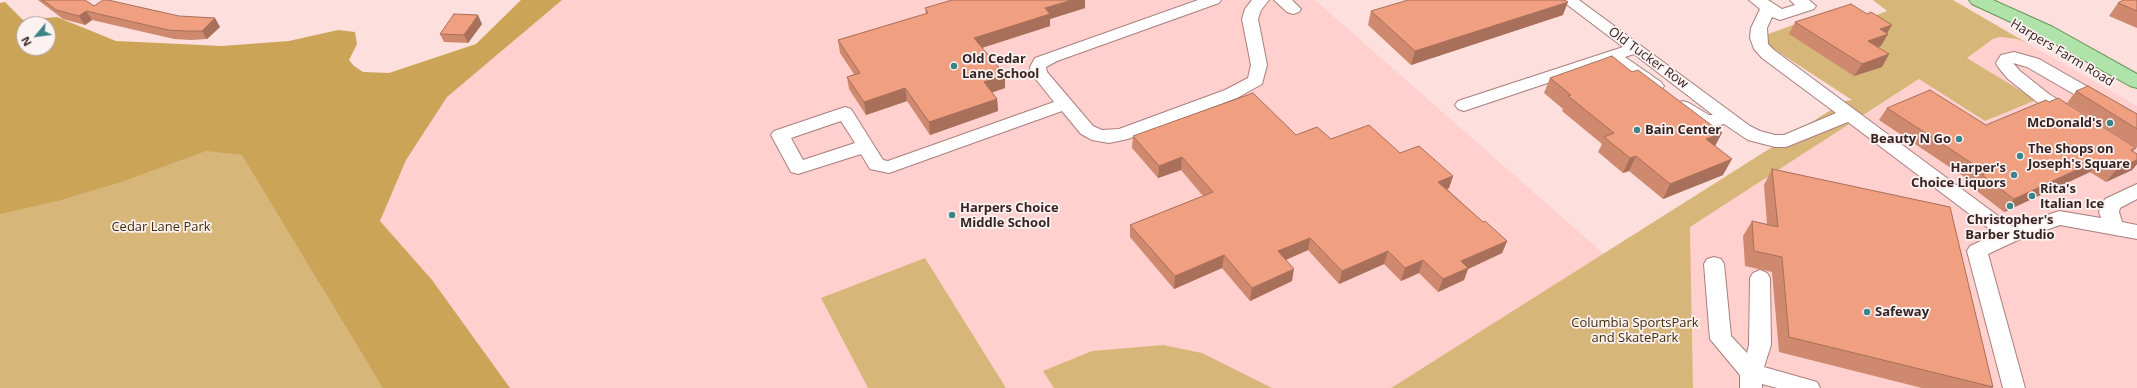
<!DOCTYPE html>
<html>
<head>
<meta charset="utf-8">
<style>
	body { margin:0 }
	#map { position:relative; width:2137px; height:388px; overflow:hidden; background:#fddfde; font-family:"Open Sans",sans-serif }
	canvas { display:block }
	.north { position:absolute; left:16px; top:16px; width:40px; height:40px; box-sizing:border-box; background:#fcf2f1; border:1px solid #ada09f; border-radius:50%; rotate:241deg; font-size:11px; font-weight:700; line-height:16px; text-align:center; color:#362423 }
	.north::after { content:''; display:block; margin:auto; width:14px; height:18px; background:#3b8489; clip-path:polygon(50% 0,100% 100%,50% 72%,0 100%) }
</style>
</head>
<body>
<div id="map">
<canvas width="2137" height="388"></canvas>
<div class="north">N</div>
</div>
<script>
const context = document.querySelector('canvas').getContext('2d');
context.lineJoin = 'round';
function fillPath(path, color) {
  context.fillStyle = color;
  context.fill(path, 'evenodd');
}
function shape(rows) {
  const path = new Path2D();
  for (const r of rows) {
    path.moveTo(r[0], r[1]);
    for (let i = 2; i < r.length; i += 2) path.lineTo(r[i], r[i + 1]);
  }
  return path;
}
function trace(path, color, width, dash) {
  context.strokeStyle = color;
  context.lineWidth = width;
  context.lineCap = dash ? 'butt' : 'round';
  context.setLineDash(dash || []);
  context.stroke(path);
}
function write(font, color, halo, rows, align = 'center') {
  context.font = font + ' "Open Sans",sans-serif';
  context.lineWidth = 3.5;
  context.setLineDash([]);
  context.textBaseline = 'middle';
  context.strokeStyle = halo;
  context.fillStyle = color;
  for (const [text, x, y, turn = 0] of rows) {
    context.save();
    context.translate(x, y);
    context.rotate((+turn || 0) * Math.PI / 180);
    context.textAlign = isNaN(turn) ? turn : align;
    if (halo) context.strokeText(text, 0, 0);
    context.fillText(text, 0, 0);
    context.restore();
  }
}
fillPath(shape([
	[532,0,1315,0,1604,254,1391,388,483,388,314,177],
	[2000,37,2017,39,2027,43,2137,106,2137,388,1693,388,1690,227,1920,79,1985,121,2035,100,1967,58,1993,39]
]), '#ffd0ce');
fillPath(shape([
	[1873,0,1953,0,2027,43,2017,39,2000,37,1993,39,1967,58,2036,100,1985,121,1919,79,1690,227,1693,388,1391,388,1845,101,1852,100,1757,38,1832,11,1868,18,1887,11],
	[0,51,314,177,483,388,0,388],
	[925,258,1006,388,868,388,821,298],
	[1163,345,1202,353,1272,388,1054,388,1043,371,1092,351]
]), '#d7b67a');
fillPath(shape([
	[521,0,562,0,447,97,406,160,380,221,432,280,510,388,383,388,242,155,206,151,124,181,61,200,0,214,0,3,5,2,23,20,57,17,116,41,222,46,289,41,338,30,355,32,357,44,349,60,354,66,363,72,389,73,476,44],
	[24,24,48,24,48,48,24,48]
]), '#cca458');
const minor = shape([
	[1198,0,1221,0,1219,3,1057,61,1046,67,1047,72,1093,126,1102,130,1119,129,1225,90,1248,78,1251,65,1242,19,1245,9,1252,0,1269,0,1261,10,1258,19,1267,65,1262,84,1237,98,1128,139,1109,143,1092,140,1081,134,1062,111,889,173,870,169,861,154,798,174,791,172,771,135,774,131,845,107,851,109,883,160,888,161,1054,102,1031,73,1030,67,1035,58,1198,0],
	[841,121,855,143,803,160,791,138,841,121],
	[1274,0,1292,0,1301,9,1299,12,1293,14,1287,12,1274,0],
	[1561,0,1579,0,1750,126,1760,131,1775,135,1784,135,1836,113,1762,58,1754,49,1750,38,1751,28,1760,9,1749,0,1768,0,1782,9,1795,5,1790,0,1809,0,1816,6,1814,9,1780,20,1772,17,1767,28,1768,44,1774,50,2013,227,2059,211,2101,218,2099,212,2105,199,2137,184,2137,199,2120,208,2119,212,2122,222,2137,225,2137,239,2060,225,2018,240,1988,254,2025,388,2003,388,1967,251,1970,246,1996,234,1848,122,1786,147,1775,147,1748,140,1724,124,1713,127,1699,125,1677,111,1674,107,1677,103,1683,101,1689,103,1709,115,1713,115,1634,54,1625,57,1661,82,1664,86,1661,90,1655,91,1649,90,1610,62,1470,109,1464,111,1458,109,1455,105,1458,101,1623,47,1561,0],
	[2014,52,2039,59,2137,115,2137,129,2131,127,2027,67,2013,63,2020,71,2049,94,2077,112,2080,116,2077,120,2071,122,2065,120,2037,102,2008,79,1998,67,1996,63,2001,55,2014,52],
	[1714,257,1721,259,1724,264,1731,336,1747,353,1749,345,1750,278,1753,273,1760,270,1767,273,1770,278,1771,345,1764,367,1817,382,1820,388,1777,388,1762,384,1762,388,1740,388,1740,375,1710,339,1704,264,1707,259,1714,257]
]);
const major = shape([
	[1969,0,1993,0,2053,27,2137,74,2137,88,2130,86,2039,35,1972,4,1969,0]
]);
trace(minor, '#aa7e7c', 2);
trace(major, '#639456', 2);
fillPath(minor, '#fff');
fillPath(major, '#b0e3aa');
fillPath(shape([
	[38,0,85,0,94,6,220,27,207,39,191,40,174,39,92,20,85,25,63,19],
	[2137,0,2137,28,2109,16,2118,3],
	[925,8,1085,8,1050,19,1050,26,982,48,1005,75,1005,88,992,92,997,99,998,111,930,135,907,101,866,115,849,89,847,77,854,74,840,53,838,40,926,14],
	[1371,11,1563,15,1411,65,1368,25],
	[1867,14,1887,33,1881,46,1878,47,1889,54,1882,67,1854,76,1789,34,1795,22],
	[482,24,468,43,444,42,440,34],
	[1550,78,1715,147,1723,175,1663,199,1629,171,1623,173,1598,152,1602,144,1562,111,1563,109,1544,93],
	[2076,91,2137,114,2137,148,2067,103],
	[1887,108,1986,125,2136,148,2133,151,2137,154,2137,164,2132,170,2106,182,2090,172,2004,212,1973,188,1975,184,1879,120],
	[1296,135,1331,139,1400,153,1453,176,1449,188,1447,189,1483,222,1507,241,1502,253,1468,269,1464,280,1438,292,1419,273,1401,281,1384,264,1339,284,1308,250,1286,260,1292,281,1250,301,1222,268,1174,289,1130,237,1130,225,1203,196,1181,170,1158,178,1132,148,1133,136],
	[1772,169,1993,387,1992,388,1922,388,1779,352,1772,272,1745,266,1743,236,1752,221,1767,224,1764,185]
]), '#ce896e');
fillPath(shape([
	[1072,0,1085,0,1085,8,1050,19,1050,26,975,50,974,38,1045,8],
	[1568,2,1563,15,1411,65,1415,51],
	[86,11,92,20,85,25,79,16],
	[478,15,482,24,468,43,464,35],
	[215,18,220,27,207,39,202,31],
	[1892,25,1886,35,1888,34,1881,46,1861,53,1868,41,1880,29],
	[1889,54,1882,67,1854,76,1862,64],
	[1005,75,1005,88,985,95,984,82],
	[905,88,907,101,866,115,864,102],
	[997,99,998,111,930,135,929,122],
	[1722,133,1714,148,1706,139],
	[1636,156,1629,171,1623,173,1630,158],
	[1182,157,1181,170,1158,178,1159,166],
	[1732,159,1723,175,1663,199,1670,184],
	[2100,159,2090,172,2004,212,2014,199],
	[2137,160,2137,164,2132,170,2106,182,2117,169],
	[1453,176,1449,188,1435,194,1438,182],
	[1310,238,1308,250,1276,264,1278,251],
	[1507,241,1502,253,1468,269,1464,280,1438,292,1443,279,1461,261],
	[1388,251,1384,264,1339,284,1342,271],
	[1224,255,1222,268,1174,289,1175,276],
	[1423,260,1419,273,1401,281,1405,268],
	[1294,269,1292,281,1250,301,1252,288]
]), '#a86f5a');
const building = shape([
	[43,0,85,0,94,6,103,0,108,0,179,16,215,18,202,31,185,31,168,30,86,11,79,16,56,10,43,0],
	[952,0,1072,0,1045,8,1050,14,974,38,1005,75,984,82,997,99,929,122,905,88,864,102,847,77,860,73,838,40,928,13,925,8,952,0],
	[1408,0,1565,0,1568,2,1415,51,1371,11,1408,0],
	[2123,0,2137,0,2137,11,2118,3,2123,0],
	[1851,4,1867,14,1871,12,1892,25,1880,29,1888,34,1868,41,1889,54,1862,64,1795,22,1851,4],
	[454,14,478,15,464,35,440,34,454,14],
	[1612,56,1632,72,1638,70,1722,133,1706,139,1732,159,1670,184,1636,156,1630,158,1604,137,1614,133,1568,96,1571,95,1550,78,1612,56],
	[2088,86,2137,114,2137,129,2076,91,2088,86],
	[1930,90,1986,125,2046,100,2049,102,2058,98,2136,148,2131,150,2137,154,2137,160,2117,169,2100,159,2014,199,1982,175,1987,173,1887,108,1930,90],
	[1253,93,1296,135,1317,127,1331,139,1369,125,1400,153,1419,146,1453,176,1438,182,1483,222,1485,221,1507,241,1461,261,1468,268,1443,279,1423,260,1405,268,1388,251,1342,271,1310,238,1278,251,1294,269,1252,288,1224,255,1175,276,1130,225,1213,192,1182,157,1159,166,1133,136,1253,93],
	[1772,169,1950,207,1993,387,1789,337,1782,257,1754,251,1752,221,1778,227,1772,169]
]);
fillPath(building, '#f09f80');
trace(building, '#a86f5a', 1);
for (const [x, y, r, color] of [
	[954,66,4,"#3b8489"],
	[2110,123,4,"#3b8489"],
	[1637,130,4,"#3b8489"],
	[1959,139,4,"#3b8489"],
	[2020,156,4,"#3b8489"],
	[2014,175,4,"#3b8489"],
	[2032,196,4,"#3b8489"],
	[2010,206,4,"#3b8489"],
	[952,215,4,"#3b8489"],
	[1867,312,4,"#3b8489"]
]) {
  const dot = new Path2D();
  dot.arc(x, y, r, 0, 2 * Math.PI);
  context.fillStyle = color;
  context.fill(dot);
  trace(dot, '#fcf2f1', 1.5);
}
write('13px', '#362423', '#fcf2f1', [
	["Harpers Farm Road",2062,53,31],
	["Old Tucker Row",1648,58,36]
]);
write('bold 13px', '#362423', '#fcf2f1', [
	["Old Cedar",962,59],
	["Lane School",962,74],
	["McDonald's",2102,123,"right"],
	["Bain Center",1645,130],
	["Beauty N Go",1951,139,"right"],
	["The Shops on",2028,149],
	["Joseph's Square",2028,164],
	["Harper's",2006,168,"right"],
	["Choice Liquors",2006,183,"right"],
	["Rita's",2040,189],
	["Italian Ice",2040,204],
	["Harpers Choice",960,208],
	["Middle School",960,223],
	["Christopher's",2010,220,"center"],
	["Barber Studio",2010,235,"center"],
	["Safeway",1875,312]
], 'left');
write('13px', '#3e2d0b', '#fcf2f1', [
	["Cedar Lane Park",161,227],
	["Columbia SportsPark",1635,323],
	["and SkatePark",1635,338]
]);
</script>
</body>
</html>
